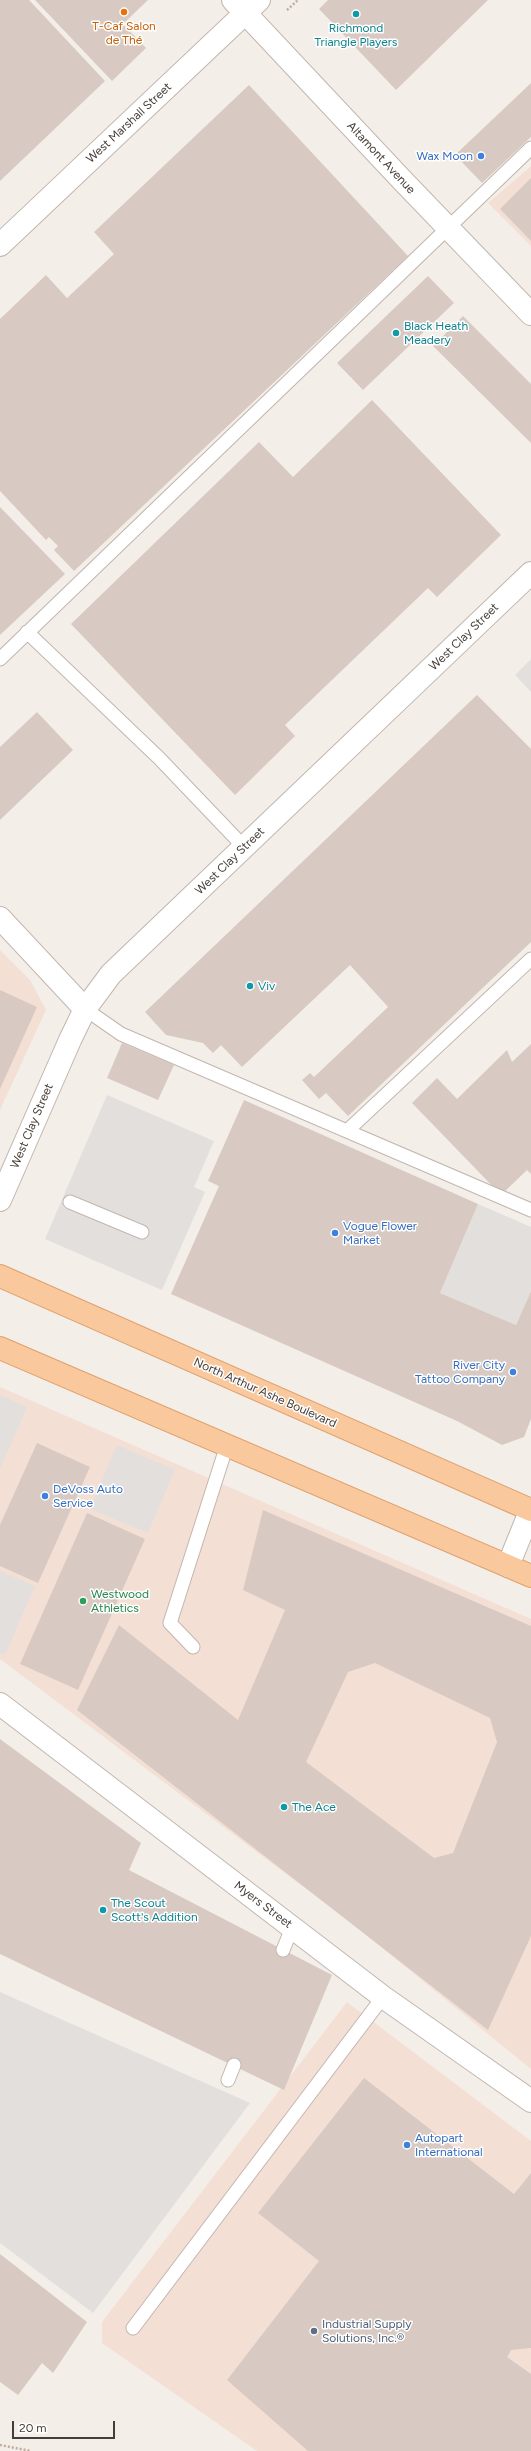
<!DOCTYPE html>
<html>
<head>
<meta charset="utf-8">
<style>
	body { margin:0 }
	#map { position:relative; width:531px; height:2451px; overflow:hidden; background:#f4eee9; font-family:Figtree,sans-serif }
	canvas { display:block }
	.scale { position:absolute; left:12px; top:2421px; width:103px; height:18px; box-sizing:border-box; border:2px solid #473d37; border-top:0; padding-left:5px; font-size:12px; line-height:14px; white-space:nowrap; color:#473d37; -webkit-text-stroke:3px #fff; paint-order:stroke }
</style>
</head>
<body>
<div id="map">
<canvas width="531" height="2451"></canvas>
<div class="scale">20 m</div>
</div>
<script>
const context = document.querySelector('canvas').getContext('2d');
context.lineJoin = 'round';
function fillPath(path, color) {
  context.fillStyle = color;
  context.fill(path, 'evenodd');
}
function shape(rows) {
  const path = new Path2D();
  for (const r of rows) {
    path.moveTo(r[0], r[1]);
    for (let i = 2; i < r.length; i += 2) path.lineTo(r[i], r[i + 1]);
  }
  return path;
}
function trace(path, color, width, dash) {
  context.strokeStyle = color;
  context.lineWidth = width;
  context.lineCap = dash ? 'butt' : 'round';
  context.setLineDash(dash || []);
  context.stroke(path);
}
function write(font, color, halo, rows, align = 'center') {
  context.font = font + ' Figtree,sans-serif';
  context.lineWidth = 3;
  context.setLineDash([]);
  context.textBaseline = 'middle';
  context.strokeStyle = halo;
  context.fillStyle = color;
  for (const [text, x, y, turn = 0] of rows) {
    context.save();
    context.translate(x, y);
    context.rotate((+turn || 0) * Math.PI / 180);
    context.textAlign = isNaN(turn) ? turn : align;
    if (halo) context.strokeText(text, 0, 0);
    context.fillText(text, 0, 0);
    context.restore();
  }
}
fillPath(shape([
	[531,166,531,246,488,203],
	[0,950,30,980,46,1010,0,1110],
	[0,1387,531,1619,531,2069,354,1925,0,1659],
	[347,2002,531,2141,531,2451,257,2451,102,2343,102,2322]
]), '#f4dfd5');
fillPath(shape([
	[531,659,531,692,515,675],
	[107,1095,214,1141,194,1187,205,1192,162,1290,45,1239],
	[478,1204,531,1227,531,1291,516,1325,440,1293],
	[0,1395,27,1407,0,1469],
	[117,1445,175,1470,148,1533,90,1509],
	[0,1571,35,1586,5,1655,0,1653],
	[0,1992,250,2103,93,2313,0,2243]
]), '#e2dfdd');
fillPath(shape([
	[0,0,29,0,105,81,0,181],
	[35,0,148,0,123,24,146,48,112,81],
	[328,0,488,0,396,90,319,9],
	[531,83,531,137,482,183,455,155],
	[249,85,408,256,74,571,54,550,58,546,49,537,46,540,0,491,0,319,46,275,67,298,114,254,94,232],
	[531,178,531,241,500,209],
	[428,276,454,303,363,390,337,363],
	[463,316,531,384,531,443,433,346],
	[372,400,501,535,437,597,428,588,285,725,295,736,235,795,71,624,259,442,293,477],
	[0,507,65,574,0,635],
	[477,695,531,749,531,942,348,1116,326,1093,319,1099,302,1080,310,1073,314,1077,388,1007,350,965,242,1067,221,1045,213,1053,203,1043,166,1035,145,1012],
	[37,712,73,750,0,820,0,747],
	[0,990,37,1007,0,1089],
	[122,1043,174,1065,158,1100,107,1078],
	[531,1044,531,1174,527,1170,501,1195,412,1103,437,1078,457,1099,507,1050,512,1062],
	[244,1100,478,1204,440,1293,516,1325,531,1291,531,1419,524,1437,502,1445,457,1421,171,1294,219,1186,208,1181],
	[37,1443,90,1467,38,1583,0,1566,0,1525],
	[263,1510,531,1626,531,1936,488,2030,77,1710,119,1625,238,1720,285,1610,243,1590],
	[375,1663,490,1718,497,1742,453,1853,434,1858,306,1762,348,1672],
	[87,1513,145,1539,78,1690,20,1664],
	[0,1739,141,1843,129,1870,332,1975,284,2090,0,1954],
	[364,2078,514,2194,531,2173,531,2348,511,2350,507,2357,531,2374,531,2451,308,2451,227,2380,319,2261,258,2213],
	[0,2254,87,2322,53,2373,42,2363,18,2395,0,2382]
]), '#d8cac2');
const service = shape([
	[27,632,159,758,244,847],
	[0,659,531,148],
	[85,1009,121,1034,531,1210],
	[347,1131,531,959],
	[70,1202,142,1232],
	[193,1647,170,1623,227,1445],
	[283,1950,292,1928],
	[228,2080,234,2065],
	[133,2328,383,1997]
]);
const minor = shape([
	[233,0,402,180,531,314],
	[0,918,85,1009],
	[508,1566,531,1509],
	[0,1704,383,1997,531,2101]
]);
const tertiary = shape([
	[0,245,259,0],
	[0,1200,70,1040,85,1009,111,974,531,573]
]);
const primary = shape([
	[0,1276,531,1510],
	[0,1348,531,1576]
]);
trace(service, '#c2b6af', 15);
trace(minor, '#c2b6af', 24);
trace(tertiary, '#c2b6af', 24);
trace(primary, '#dea06c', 24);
trace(shape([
	[287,10,298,0],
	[0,2445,31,2451]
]), '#c0ab9d', 2.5, [2, 2]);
trace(service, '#fff', 13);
trace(minor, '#fff', 22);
trace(tertiary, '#fff', 22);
trace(primary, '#f9c89c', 22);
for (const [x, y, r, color] of [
	[124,12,4,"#e8710a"],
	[356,14,4,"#0f9aa8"],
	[481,156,4,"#3f7fe0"],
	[396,333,4,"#0f9aa8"],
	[250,986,4,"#0f9aa8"],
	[335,1233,4,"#3f7fe0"],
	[513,1372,4,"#3f7fe0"],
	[45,1496,4,"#3f7fe0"],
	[83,1601,4,"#2e9e5b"],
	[284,1807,4,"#0f9aa8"],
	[103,1910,4,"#0f9aa8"],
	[407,2145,4,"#3f7fe0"],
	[314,2331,4,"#5c6f8a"]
]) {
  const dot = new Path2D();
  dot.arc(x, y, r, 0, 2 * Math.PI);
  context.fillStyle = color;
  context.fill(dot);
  trace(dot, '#fff', 1.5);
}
write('12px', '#c56008', '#fff', [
	["T-Caf Salon",124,26],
	["de Thé",124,40]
]);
write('12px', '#0d838f', '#fff', [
	["Richmond",356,28,"center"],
	["Triangle Players",356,42,"center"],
	["Black Heath",404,326],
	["Meadery",404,340],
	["Viv",258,986],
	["The Ace",292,1807],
	["The Scout",111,1903],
	["Scott's Addition",111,1917]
], 'left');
write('12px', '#473d37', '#fff', [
	["West Marshall Street",129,123,-43],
	["Altamont Avenue",381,158,47],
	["West Clay Street",464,637,-44],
	["West Clay Street",230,861,-44],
	["West Clay Street",32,1126,-67],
	["North Arthur Ashe Boulevard",265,1393,24],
	["Myers Street",263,1905,37]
]);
write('12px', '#366cbe', '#fff', [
	["Wax Moon",473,156,"right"],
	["Vogue Flower",343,1226],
	["Market",343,1240],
	["River City",505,1365,"right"],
	["Tattoo Company",505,1379,"right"],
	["DeVoss Auto",53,1489],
	["Service",53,1503],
	["Autopart",415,2138],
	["International",415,2152]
], 'left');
write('12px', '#27864d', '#fff', [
	["Westwood",91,1594],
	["Athletics",91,1608]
], 'left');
write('12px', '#4e5e75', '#fff', [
	["Industrial Supply",322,2324],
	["Solutions, Inc.®",322,2338]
], 'left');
</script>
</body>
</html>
